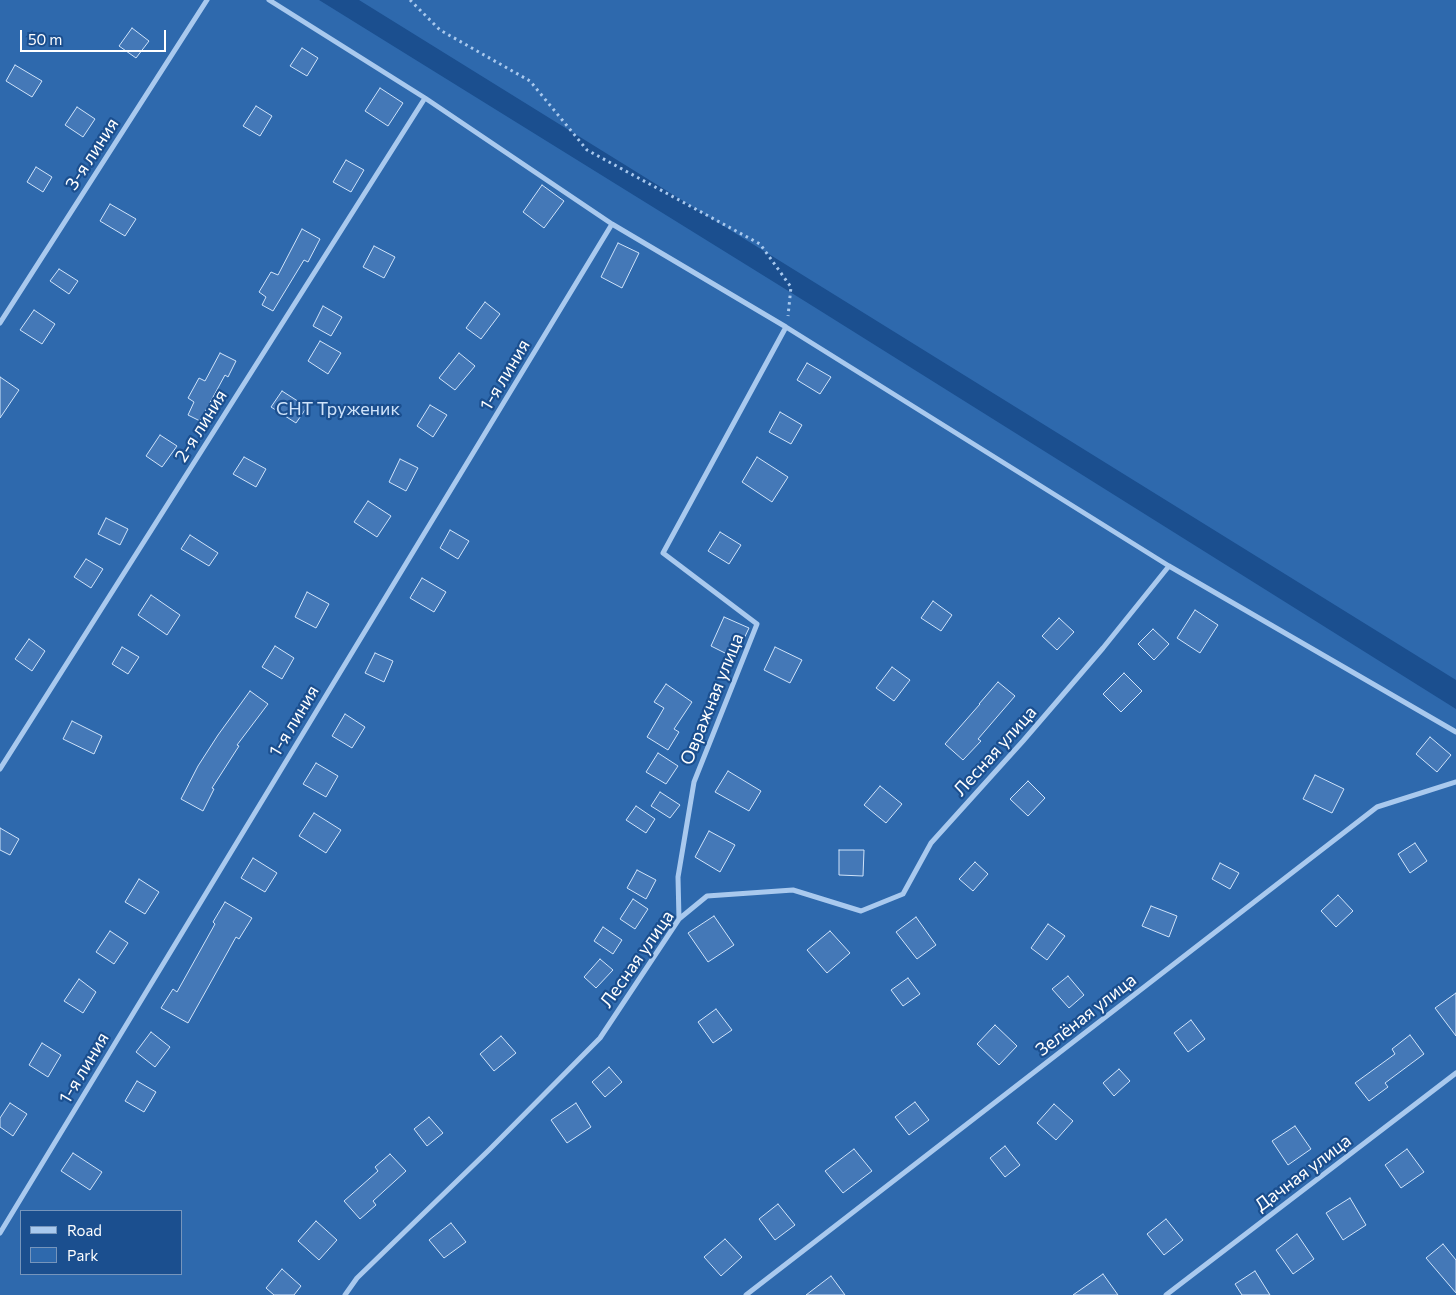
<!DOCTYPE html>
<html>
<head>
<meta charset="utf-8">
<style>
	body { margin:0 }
	#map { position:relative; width:1456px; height:1295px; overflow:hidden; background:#1b4f8f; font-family:Commissioner,sans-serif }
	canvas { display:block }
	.legend { position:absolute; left:20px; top:1210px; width:162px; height:65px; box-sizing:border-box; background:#1b4f8f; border:1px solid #7695bc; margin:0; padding:6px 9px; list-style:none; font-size:15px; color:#fff }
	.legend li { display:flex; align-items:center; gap:10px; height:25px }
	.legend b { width:25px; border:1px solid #7695bc }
	.scale { position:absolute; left:20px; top:30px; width:146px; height:22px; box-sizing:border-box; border:2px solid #fff; border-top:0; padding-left:6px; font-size:15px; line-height:18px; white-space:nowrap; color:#fff; -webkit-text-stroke:4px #1b4f8f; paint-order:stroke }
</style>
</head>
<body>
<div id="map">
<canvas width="1456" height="1295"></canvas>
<ul class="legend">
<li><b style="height:6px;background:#a9c9ee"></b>Road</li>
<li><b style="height:14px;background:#2e69ad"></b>Park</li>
</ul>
<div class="scale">50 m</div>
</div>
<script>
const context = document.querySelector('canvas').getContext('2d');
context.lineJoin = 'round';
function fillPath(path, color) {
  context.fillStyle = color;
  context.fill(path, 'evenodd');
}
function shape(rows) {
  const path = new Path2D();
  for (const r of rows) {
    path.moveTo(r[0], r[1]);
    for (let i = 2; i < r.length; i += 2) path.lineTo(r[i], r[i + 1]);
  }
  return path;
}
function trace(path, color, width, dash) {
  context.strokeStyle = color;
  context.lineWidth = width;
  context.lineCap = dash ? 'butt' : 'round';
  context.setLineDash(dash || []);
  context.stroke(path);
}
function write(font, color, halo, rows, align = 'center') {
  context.font = font + ' Commissioner,sans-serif';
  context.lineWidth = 4.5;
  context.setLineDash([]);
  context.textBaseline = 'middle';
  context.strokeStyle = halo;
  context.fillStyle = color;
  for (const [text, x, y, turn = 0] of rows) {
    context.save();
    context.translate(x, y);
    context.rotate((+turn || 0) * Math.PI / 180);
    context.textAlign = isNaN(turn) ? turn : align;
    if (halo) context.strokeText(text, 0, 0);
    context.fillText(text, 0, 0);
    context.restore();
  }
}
fillPath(shape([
	[0,0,319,0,811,305,1456,709,1456,1295,0,1295],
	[21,1211,181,1211,181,1274,21,1274],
	[359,0,1456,0,1456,680]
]), '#2e69ad');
const building = shape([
	[132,28,149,41,136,58,119,46,132,28],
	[302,48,318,58,307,76,290,66,302,48],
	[15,65,42,81,32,97,6,81,15,65],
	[380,88,403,103,388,126,365,111,380,88],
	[256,106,272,116,260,136,243,126,256,106],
	[77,107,95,119,83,137,65,125,77,107],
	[346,160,364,170,351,192,333,182,346,160],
	[36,167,52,177,43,192,27,182,36,167],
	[542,185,564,201,544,228,523,212,542,185],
	[110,204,136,219,125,236,100,221,110,204],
	[302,229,320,239,308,262,304,260,273,311,262,305,266,297,259,292,271,272,278,275,302,229],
	[618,243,639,253,622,288,601,277,618,243],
	[374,246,395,257,384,278,363,267,374,246],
	[59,269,78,281,69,294,50,281,59,269],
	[485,302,500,314,481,339,466,328,485,302],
	[323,306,342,317,331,336,313,326,323,306],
	[34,310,55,324,42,344,20,330,34,310],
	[320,341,341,353,328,374,308,361,320,341],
	[220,353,236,361,228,377,225,375,200,421,188,415,194,402,188,398,199,378,205,381,220,353],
	[459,353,475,366,455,390,439,378,459,353],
	[807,363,831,377,820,394,797,380,807,363],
	[0,377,19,390,0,418,0,377],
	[282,391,307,407,296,423,271,407,282,391],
	[430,405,447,415,433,437,417,426,430,405],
	[780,412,802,425,791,444,769,432,780,412],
	[160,435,177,446,162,467,146,456,160,435],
	[244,457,266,469,256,487,233,474,244,457],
	[757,457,788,477,772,502,742,482,757,457],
	[400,459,418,468,406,491,389,482,400,459],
	[368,501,391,516,377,537,354,522,368,501],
	[106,518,128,529,120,545,98,534,106,518],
	[450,530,469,541,458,559,440,548,450,530],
	[720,532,741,545,729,564,708,551,720,532],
	[190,535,218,553,209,566,181,549,190,535],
	[86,559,103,569,91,588,74,577,86,559],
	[422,578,446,592,434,612,410,598,422,578],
	[307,592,329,604,316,628,295,617,307,592],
	[151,595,180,615,167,635,138,615,151,595],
	[933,601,952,615,941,631,921,618,933,601],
	[1195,610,1218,625,1200,653,1177,638,1195,610],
	[724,617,749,628,735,658,711,646,724,617],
	[1059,618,1074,632,1057,650,1042,636,1059,618],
	[1153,629,1169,644,1154,660,1138,644,1153,629],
	[29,639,45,651,32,671,15,659,29,639],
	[275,646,294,658,282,679,262,667,275,646],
	[122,647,139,657,128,674,112,664,122,647],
	[775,647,802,660,790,683,764,670,775,647],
	[375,653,393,661,384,682,365,673,375,653],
	[892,667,910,680,894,701,876,688,892,667],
	[1124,673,1142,691,1121,712,1103,694,1124,673],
	[998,682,1015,696,978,739,981,741,963,760,945,744,980,704,979,704,998,682],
	[666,684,692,702,674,729,679,732,668,750,647,737,664,708,654,702,666,684],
	[250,691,268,704,237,745,239,746,212,788,214,789,203,811,181,799,198,766,218,735,250,691],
	[345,714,365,727,352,748,332,736,345,714],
	[72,721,102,736,94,754,63,739,72,721],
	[1430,737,1451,755,1437,772,1416,754,1430,737],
	[658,753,678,766,666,784,646,772,658,753],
	[316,763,338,776,326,797,303,784,316,763],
	[728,771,761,791,749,811,715,792,728,771],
	[1315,775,1344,789,1332,813,1303,799,1315,775],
	[1028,781,1045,798,1028,816,1010,799,1028,781],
	[880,786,902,804,886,823,864,805,880,786],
	[660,792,680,805,670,818,651,806,660,792],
	[636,806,655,819,646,833,626,820,636,806],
	[314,813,341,830,326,853,299,836,314,813],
	[0,828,19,839,10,855,0,850,0,828],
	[709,831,735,845,720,872,695,857,709,831],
	[1415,843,1427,861,1410,873,1398,854,1415,843],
	[839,850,864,850,863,876,839,875,839,850],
	[253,858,277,873,265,892,241,878,253,858],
	[975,862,988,874,973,891,959,879,975,862],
	[1220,863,1239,873,1230,889,1212,879,1220,863],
	[637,870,656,880,646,899,627,888,637,870],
	[139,879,159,892,145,914,125,902,139,879],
	[1338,895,1353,911,1336,927,1321,911,1338,895],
	[633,899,648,909,635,929,620,919,633,899],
	[225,902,252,918,239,939,236,937,188,1023,161,1008,173,989,177,992,215,924,213,922,225,902],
	[1151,906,1177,916,1169,937,1142,926,1151,906],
	[714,916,734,945,708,962,688,933,714,916],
	[916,917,936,945,917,959,896,932,916,917],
	[1048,924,1065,936,1047,960,1031,948,1048,924],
	[603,927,622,940,613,954,594,941,603,927],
	[110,931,128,943,114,964,96,952,110,931],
	[830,931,850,953,827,973,807,950,830,931],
	[600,959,613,970,596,988,584,977,600,959],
	[1068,976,1084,995,1069,1008,1052,989,1068,976],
	[908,978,920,994,903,1006,891,990,908,978],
	[79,979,96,992,83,1013,64,1001,79,979],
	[1456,993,1456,1036,1435,1008,1456,993],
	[716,1009,732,1030,713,1043,698,1022,716,1009],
	[1191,1020,1205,1039,1188,1052,1174,1033,1191,1020],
	[995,1025,1017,1046,999,1065,977,1044,995,1025],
	[151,1032,170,1047,155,1067,136,1052,151,1032],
	[1410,1035,1424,1054,1385,1083,1388,1087,1369,1101,1355,1083,1395,1054,1392,1049,1410,1035],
	[501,1036,516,1053,494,1071,480,1054,501,1036],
	[42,1043,61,1055,48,1077,29,1065,42,1043],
	[609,1067,622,1082,605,1097,592,1082,609,1067],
	[1119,1069,1130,1081,1114,1096,1103,1083,1119,1069],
	[137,1081,156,1092,144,1112,125,1101,137,1081],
	[915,1102,929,1120,909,1135,895,1117,915,1102],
	[10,1103,27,1114,13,1136,0,1127,0,1118,10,1103],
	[576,1103,591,1127,567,1143,551,1120,576,1103],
	[1054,1104,1073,1121,1056,1140,1037,1123,1054,1104],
	[429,1117,443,1133,427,1146,414,1129,429,1117],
	[1295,1126,1311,1149,1288,1165,1272,1141,1295,1126],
	[1005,1146,1020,1165,1005,1177,990,1158,1005,1146],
	[854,1149,872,1171,843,1193,825,1171,854,1149],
	[1407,1149,1424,1172,1401,1188,1385,1165,1407,1149],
	[73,1153,102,1172,90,1190,61,1171,73,1153],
	[390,1154,406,1171,373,1201,376,1205,360,1219,344,1201,378,1171,375,1167,390,1154],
	[1350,1198,1366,1225,1343,1240,1326,1213,1350,1198],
	[778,1204,795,1225,775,1240,759,1219,778,1204],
	[1166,1219,1183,1240,1164,1255,1147,1234,1166,1219],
	[316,1221,337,1240,319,1260,298,1241,316,1221],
	[451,1223,466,1242,444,1258,429,1240,451,1223],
	[1297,1234,1314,1259,1293,1274,1276,1250,1297,1234],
	[725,1239,742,1257,721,1276,704,1257,725,1239],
	[1443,1244,1456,1260,1456,1293,1426,1258,1443,1244],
	[282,1269,301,1286,294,1295,274,1295,266,1288,282,1269],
	[1255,1271,1270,1295,1242,1295,1235,1284,1255,1271],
	[1103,1274,1118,1295,1073,1295,1103,1274],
	[831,1276,845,1295,806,1295,831,1276]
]);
fillPath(building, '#4478b7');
trace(building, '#cfe3fa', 1);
trace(shape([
	[410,0,440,30,530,81,587,150,760,244,791,287,788,316]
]), '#a9c9ee', 3, [2.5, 4]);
trace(shape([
	[269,0,425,98,612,224,786,327,1169,566,1456,732],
	[0,323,207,0],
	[0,769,425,98],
	[679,919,678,877,694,782,757,624,663,553,786,327],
	[0,1233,612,224],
	[345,1295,357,1278,489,1150,600,1038,679,919,707,896,793,890,861,911,903,894,931,843,1023,741,1103,648,1169,566],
	[746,1295,1377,807,1456,782],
	[1166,1295,1456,1073]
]), '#a9c9ee', 5);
write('18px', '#fff', '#1b4f8f', [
	["3-я линия",92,154,-57],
	["1-я линия",505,375,-59],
	["2-я линия",201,426,-58],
	["Овражная улица",712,699,-68],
	["1-я линия",294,721,-59],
	["Лесная улица",995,751,-48],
	["Лесная улица",637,959,-55],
	["Зелёная улица",1086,1015,-38],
	["1-я линия",84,1068,-59],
	["Дачная улица",1303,1173,-37]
]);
write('18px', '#cfe3fa', '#1b4f8f', [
	["СНТ Труженик",338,409]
]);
</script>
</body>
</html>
